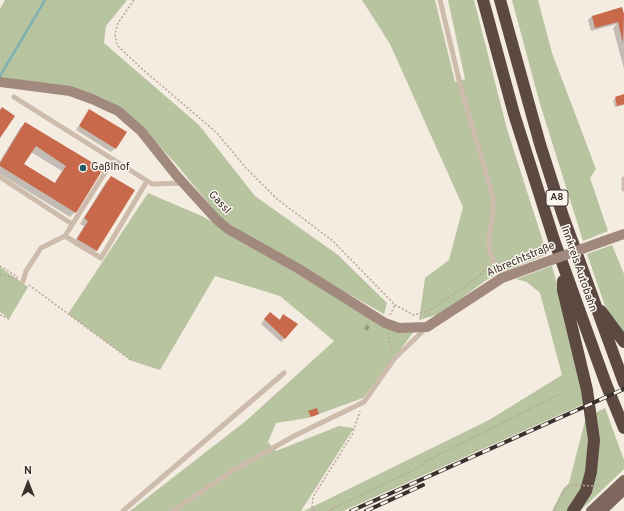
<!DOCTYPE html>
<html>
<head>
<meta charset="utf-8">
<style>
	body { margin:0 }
	#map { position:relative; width:624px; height:511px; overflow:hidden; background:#f4ebe1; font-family:Overpass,sans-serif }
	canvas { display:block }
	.north { position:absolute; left:8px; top:463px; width:40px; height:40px; -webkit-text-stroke:3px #fbf5ee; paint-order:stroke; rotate:0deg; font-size:11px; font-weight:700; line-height:16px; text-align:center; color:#3b302b }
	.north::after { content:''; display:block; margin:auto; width:14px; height:18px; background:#3b302b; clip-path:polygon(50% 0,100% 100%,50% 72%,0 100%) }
</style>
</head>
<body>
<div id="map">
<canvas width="624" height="511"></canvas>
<div class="north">N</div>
</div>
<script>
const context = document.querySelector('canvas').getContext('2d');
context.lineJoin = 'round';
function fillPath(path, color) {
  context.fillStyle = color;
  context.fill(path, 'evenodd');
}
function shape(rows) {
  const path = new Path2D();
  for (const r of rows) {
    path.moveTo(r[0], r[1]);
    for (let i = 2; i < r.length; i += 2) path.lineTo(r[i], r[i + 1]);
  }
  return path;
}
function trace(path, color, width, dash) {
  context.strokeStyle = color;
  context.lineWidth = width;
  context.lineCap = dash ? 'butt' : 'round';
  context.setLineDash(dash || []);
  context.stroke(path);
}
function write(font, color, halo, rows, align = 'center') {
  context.font = font + ' Overpass,sans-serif';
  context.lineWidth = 3;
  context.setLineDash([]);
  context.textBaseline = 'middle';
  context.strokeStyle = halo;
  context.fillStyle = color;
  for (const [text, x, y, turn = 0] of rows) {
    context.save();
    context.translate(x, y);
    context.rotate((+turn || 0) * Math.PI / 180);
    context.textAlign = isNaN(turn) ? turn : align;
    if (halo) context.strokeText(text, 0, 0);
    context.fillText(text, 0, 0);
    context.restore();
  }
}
fillPath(shape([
	[5,0,127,0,106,26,104,43,199,125,255,196,338,255,387,303,384,314,246,236,218,215,177,165,139,124,104,99,0,78,0,9],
	[362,0,435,0,455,82,465,79,448,0,474,0,507,129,547,254,489,278,440,314,419,320,425,278,449,260,463,207,390,44],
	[512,0,538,0,552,53,596,169,590,178,608,231,583,241,540,104],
	[148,193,204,217,258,251,316,283,370,318,416,329,363,398,308,418,276,423,268,442,276,451,339,426,354,428,301,511,130,511,247,420,334,341,280,296,215,276,160,370,132,361,68,314],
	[612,245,624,274,624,334,615,326,604,303,587,254],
	[552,266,568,324,586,403,343,511,304,511,489,420,562,375,540,293,527,282,516,279],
	[0,267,28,287,9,319,0,312],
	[605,408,624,460,624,469,580,511,595,413],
	[588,416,589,465,581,489,568,511,552,511,563,489,569,483,586,417]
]), '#b8c4a0');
fillPath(shape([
	[622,9,624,18,622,22,624,21,624,69,613,28,617,24,591,31,588,20,592,16],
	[624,95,624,105,615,107,613,100],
	[90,110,115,148,111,152,76,130],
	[26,123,101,170,75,212,70,217,0,174,0,161,20,128],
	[31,152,62,171,54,184,23,164],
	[111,177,97,250,91,255,73,244,84,226,80,224,106,182],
	[283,315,285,338,281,342,261,324,266,317,279,320],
	[367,324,370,327,367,331,364,329]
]), '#0003');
trace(shape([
	[0,76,45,0]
]), '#7fb0b2', 2.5);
fillPath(shape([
	[622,7,624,14,623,43,618,22,595,28,592,16],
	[624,94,624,104,617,106,615,97],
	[2,107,15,116,0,138,0,110],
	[89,109,127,132,116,149,79,126],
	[25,122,103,169,76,213,0,166,0,163],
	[36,146,66,166,55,183,24,164],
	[111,176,135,190,97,251,77,239,88,221,84,218],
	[270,312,280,320,283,314,298,324,285,339,264,319],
	[317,408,319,414,311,417,308,411]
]), '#c8694b');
trace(shape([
	[134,0,118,23,115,34,117,45,141,68,217,133,246,168,277,199,333,241,395,305,414,315,430,310,472,282,489,266],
	[0,266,18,277],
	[0,274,18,279],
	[29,285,132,361],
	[0,315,9,319],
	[390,315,395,305],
	[388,333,392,351],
	[314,511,312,508,313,497,352,435,360,411],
	[328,511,418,468,425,462,560,394],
	[554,511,565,489,570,485,575,485]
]), '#b9a596', 1.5, [2, 2]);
trace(shape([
	[440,0,461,88,493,197,493,213,489,236,489,250,502,278],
	[14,97,152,184,183,183],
	[0,177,72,224],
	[624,179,624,189],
	[65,236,113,160],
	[23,281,26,271,41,248,65,236,101,258,147,181],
	[123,511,284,373],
	[173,511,234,470,294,436,364,402,394,359,426,328]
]), '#cdbbac', 5);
trace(shape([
	[0,82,70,91,92,99,118,111,141,131,176,175,216,219,228,229,299,269,385,323,399,328,427,327,502,278,532,267],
	[604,241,624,234]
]), '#a18a7d', 10);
trace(shape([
	[591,511,624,480],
	[602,511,624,490]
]), '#7d675c', 10);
trace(shape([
	[483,0,514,114,554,240,606,384,624,428],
	[500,0,540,144,563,216,624,383],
	[563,281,563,290,587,390,594,440,591,472,586,491,573,511],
	[601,311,624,342]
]), '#5c4a42', 12);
const rail = shape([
	[351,511,624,389],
	[366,511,423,485]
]);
trace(rail, '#3b302b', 4);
trace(rail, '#fbf5ee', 2.5, [8]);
trace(shape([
	[575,485,594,486]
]), '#b9a596', 1.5, [2, 2]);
trace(shape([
	[532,267,604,241]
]), '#a18a7d', 10);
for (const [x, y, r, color] of [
	[83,168,4,"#1f5a5e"]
]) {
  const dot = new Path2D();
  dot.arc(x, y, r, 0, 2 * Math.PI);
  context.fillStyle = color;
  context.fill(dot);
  trace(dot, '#fbf5ee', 1.5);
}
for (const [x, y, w] of [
	[557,198,22]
]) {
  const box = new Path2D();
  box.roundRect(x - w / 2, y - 8, w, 16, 3);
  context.fillStyle = '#fbf5ee';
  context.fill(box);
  trace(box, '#3b302b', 1);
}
write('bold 10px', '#3b302b', null, [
	["A8",557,198]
]);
write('11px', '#3b302b', '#fbf5ee', [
	["Gaßlhof",91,168]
], 'left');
write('11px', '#3b302b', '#fbf5ee', [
	["Gassl",219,203,47],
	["Albrechtstraße",521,260,-23],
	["Innkreis Autobahn",578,269,71]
]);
</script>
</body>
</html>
